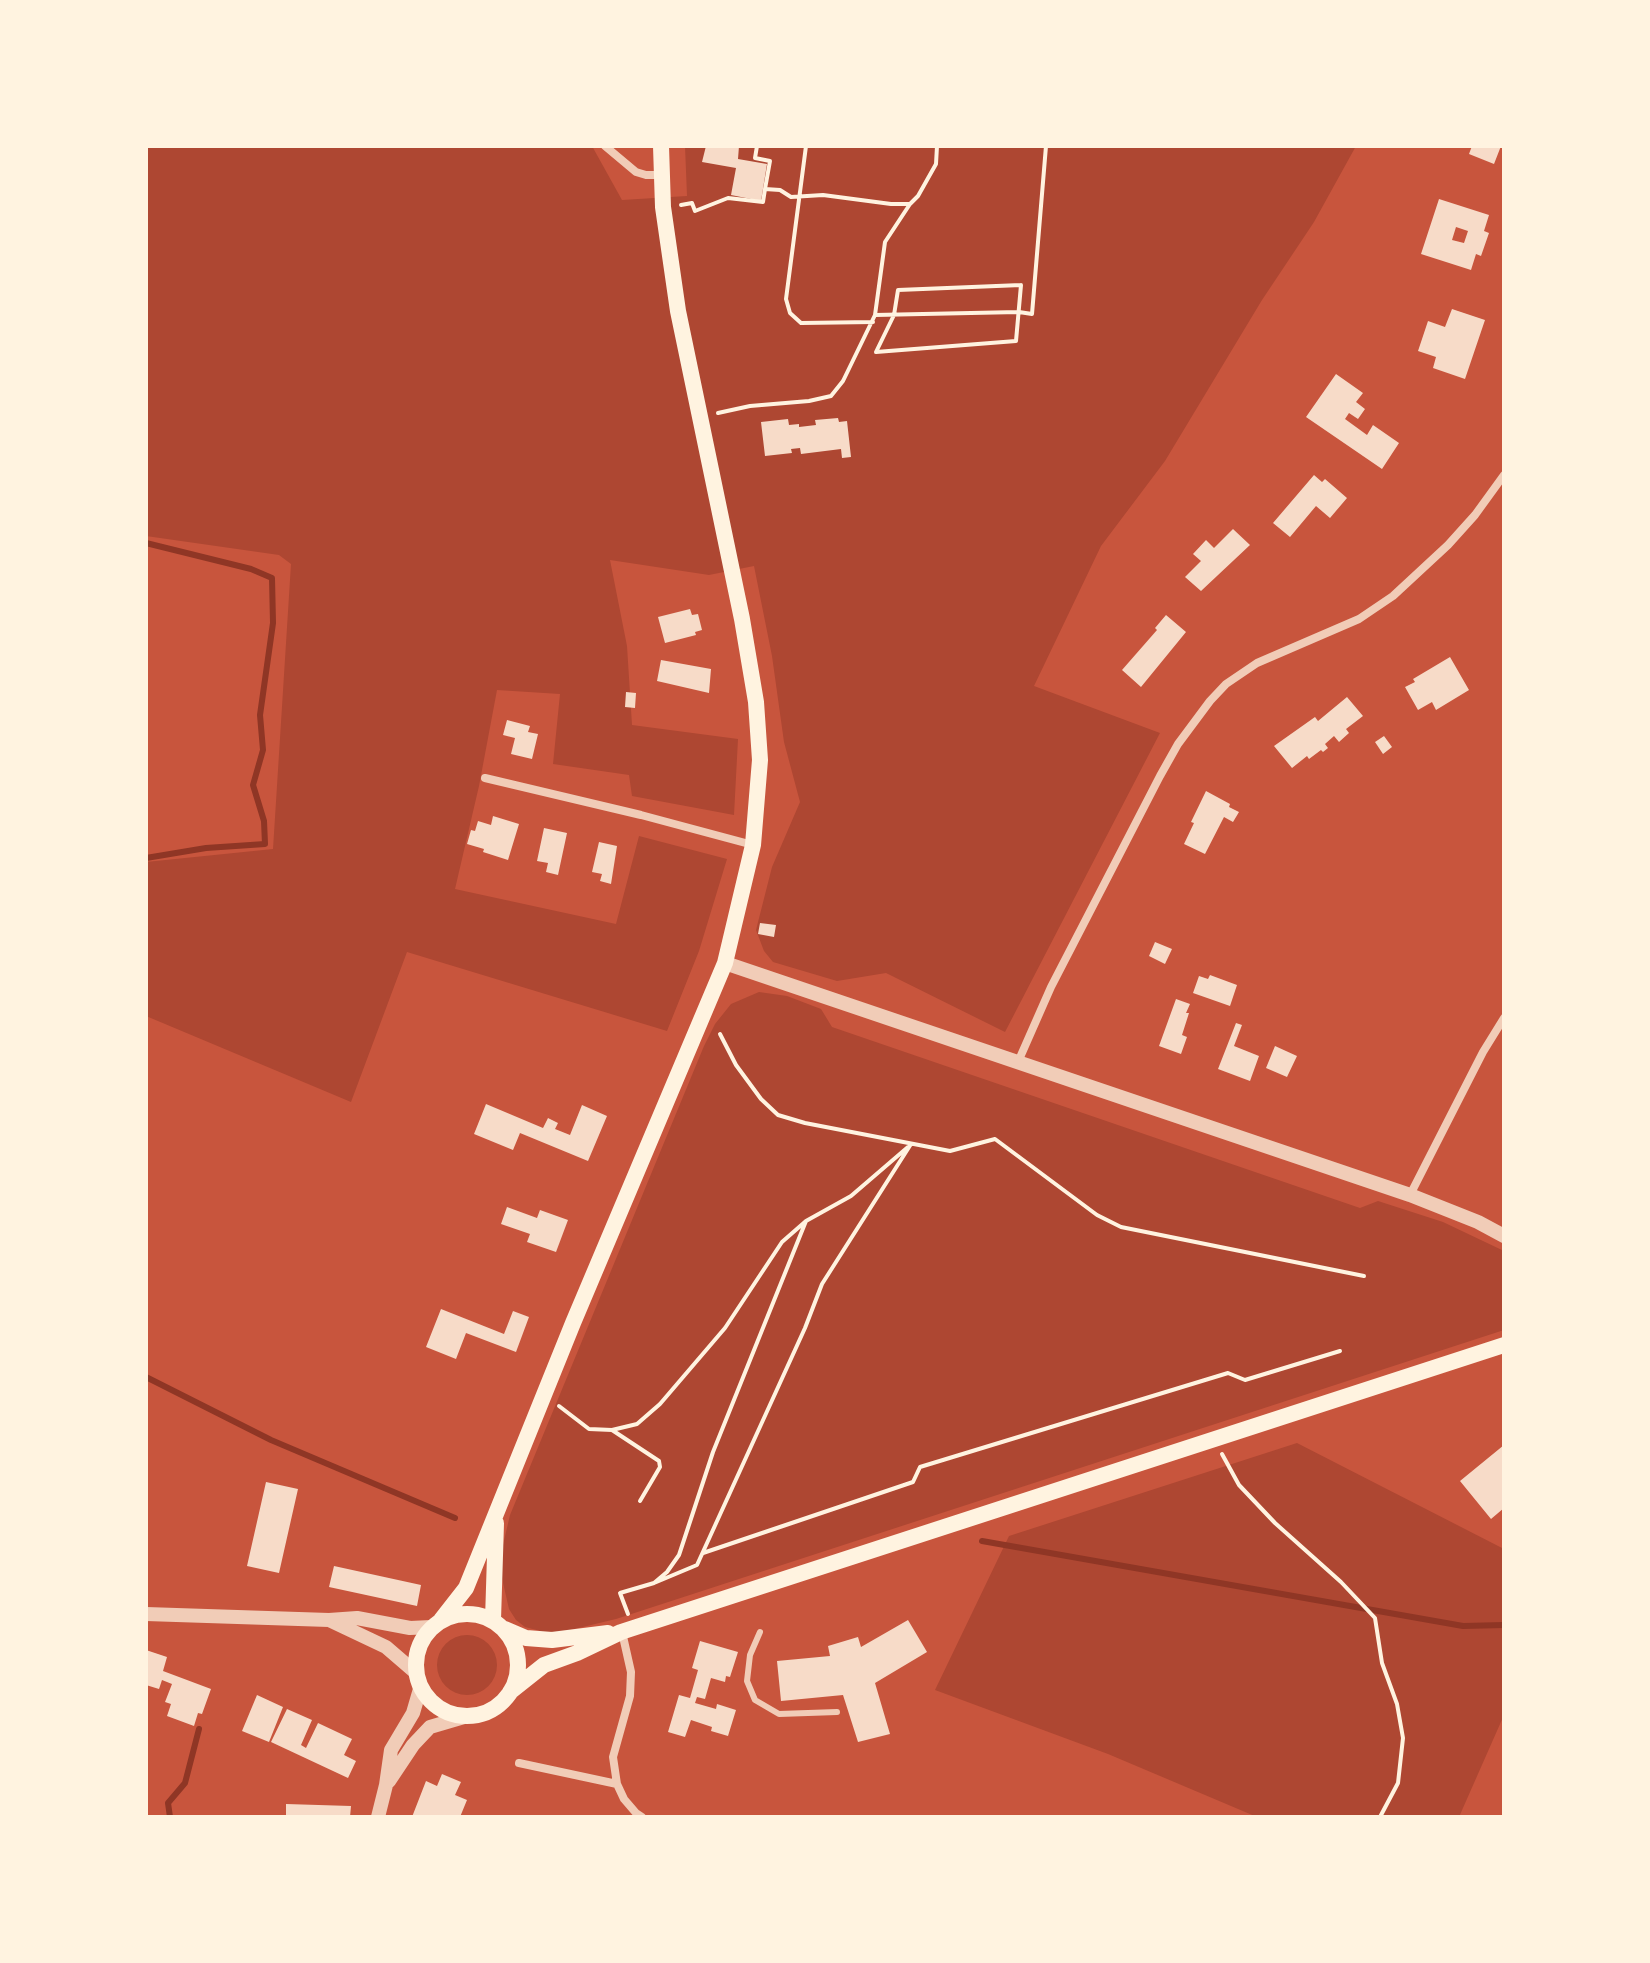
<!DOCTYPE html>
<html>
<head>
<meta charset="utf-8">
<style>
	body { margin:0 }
	#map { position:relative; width:1650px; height:1963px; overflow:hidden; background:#c8553d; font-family:"PT Sans Narrow",sans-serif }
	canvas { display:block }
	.frame { position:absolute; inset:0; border:148px solid #fff3e0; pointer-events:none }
</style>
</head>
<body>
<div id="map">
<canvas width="1650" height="1963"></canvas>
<div class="frame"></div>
</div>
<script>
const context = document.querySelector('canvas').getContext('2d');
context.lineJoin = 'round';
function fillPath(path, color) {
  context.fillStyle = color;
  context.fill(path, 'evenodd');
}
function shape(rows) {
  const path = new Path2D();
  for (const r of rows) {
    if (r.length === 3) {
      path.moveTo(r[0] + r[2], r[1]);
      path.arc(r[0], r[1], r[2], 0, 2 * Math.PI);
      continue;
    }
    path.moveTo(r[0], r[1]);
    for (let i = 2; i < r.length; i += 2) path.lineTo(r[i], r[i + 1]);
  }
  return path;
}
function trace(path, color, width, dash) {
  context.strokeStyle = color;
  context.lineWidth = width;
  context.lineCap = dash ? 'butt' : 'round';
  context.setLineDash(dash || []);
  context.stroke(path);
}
fillPath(shape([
	[146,146,592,146,622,200,687,196,685,146,1356,146,1314,222,1262,300,1165,461,1101,546,1034,686,1160,733,1005,1032,886,973,837,981,773,962,764,951,756,930,772,867,800,802,784,742,772,656,754,566,709,575,610,560,627,646,632,725,738,739,734,815,632,796,629,775,553,764,560,694,497,690,479,786,455,889,616,924,639,836,727,859,699,951,667,1031,407,952,351,1102,146,1016,146,862,273,849,291,564,279,555,146,536],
	[759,992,787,996,821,1009,832,1027,1360,1208,1378,1201,1443,1222,1504,1251,1504,1330,616,1619,566,1631,548,1633,525,1627,516,1620,509,1609,501,1574,502,1549,510,1515,704,1046,715,1024,731,1004],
	[1297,1443,1504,1549,1504,1715,1459,1817,1257,1817,1108,1754,935,1690,1009,1536],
	[467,1665,30]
]), '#ae4732');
trace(shape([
	[146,543,251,569,272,578,273,623,260,715,263,750,253,785,264,821,265,844,206,848,146,858],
	[146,1377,271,1440,455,1518],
	[982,1541,1463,1626,1504,1625],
	[170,1817,168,1803,185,1783,199,1729]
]), '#8f3625', 6);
fillPath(shape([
	[706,146,739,146,738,159,767,164,761,201,731,195,736,168,702,162],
	[1472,146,1501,146,1494,164,1469,154],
	[1439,199,1489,215,1484,231,1489,233,1481,256,1476,254,1471,270,1421,254],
	[1456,227,1468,231,1464,243,1452,240],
	[1452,309,1485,320,1465,379,1433,368,1436,357,1418,351,1428,321,1445,327],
	[1336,374,1363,393,1356,402,1365,409,1358,419,1349,413,1345,419,1367,435,1373,425,1399,443,1382,469,1306,417],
	[838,418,839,422,847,421,851,457,842,458,841,449,801,454,800,448,791,449,792,453,765,456,761,422,788,419,789,425,799,424,799,427,816,425,815,420],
	[1314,475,1322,482,1325,479,1347,498,1330,518,1316,506,1290,537,1273,523],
	[1233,529,1250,545,1201,591,1185,577,1201,561,1193,554,1206,540,1214,548],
	[690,609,692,615,698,614,702,630,695,632,696,635,665,643,658,617],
	[1166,615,1186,632,1141,687,1122,670,1157,630,1155,628],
	[1450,657,1469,690,1436,710,1432,702,1418,710,1405,687,1415,682,1413,679],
	[661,660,711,669,709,693,657,681],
	[626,692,636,693,635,708,625,707],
	[1347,697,1363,716,1346,729,1349,733,1339,742,1334,736,1325,744,1328,748,1323,752,1321,750,1309,759,1307,756,1292,768,1274,746,1315,717,1318,721],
	[507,720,530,726,528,732,538,734,532,759,511,754,515,738,503,735],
	[1384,736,1392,747,1383,754,1375,742],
	[1206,791,1230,804,1229,807,1239,812,1233,822,1224,817,1205,854,1184,844,1194,823,1191,822],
	[493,816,519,824,508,860,483,852,484,849,467,844,471,830,475,831,478,821,491,825],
	[544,828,567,833,558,875,546,872,548,863,537,861],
	[599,842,617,846,611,884,600,881,602,874,592,872],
	[760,923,776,925,774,937,758,934],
	[1155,942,1172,949,1165,964,1149,956],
	[1210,975,1237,985,1230,1006,1193,993,1199,976,1208,979],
	[1176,999,1190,1004,1186,1013,1189,1013,1182,1035,1187,1037,1181,1054,1159,1046],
	[1236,1023,1242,1025,1234,1046,1259,1056,1250,1081,1218,1069],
	[1275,1046,1297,1056,1287,1077,1266,1068],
	[486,1104,543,1128,548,1118,558,1123,555,1129,570,1135,582,1105,607,1116,588,1161,520,1133,513,1150,474,1134],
	[507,1207,537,1218,540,1210,568,1220,556,1252,527,1242,530,1234,501,1224],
	[441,1309,504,1334,513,1311,529,1317,516,1352,466,1333,456,1359,426,1347],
	[1504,1445,1504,1508,1491,1519,1460,1481],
	[266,1482,298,1489,279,1573,247,1566],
	[334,1566,421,1585,417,1606,329,1587],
	[908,1620,927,1652,875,1683,890,1734,858,1742,843,1695,781,1701,777,1661,830,1656,828,1646,858,1637,861,1647],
	[700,1641,738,1652,730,1677,726,1676,725,1682,711,1678,705,1699,697,1697,695,1703,716,1709,717,1704,736,1710,728,1736,711,1731,712,1727,691,1720,685,1737,668,1732,679,1695,690,1698,698,1670,692,1668],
	[146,1650,167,1657,163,1671,211,1689,202,1714,198,1713,194,1726,167,1716,171,1704,165,1702,172,1684,162,1680,159,1689,146,1685],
	[257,1695,283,1707,269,1742,242,1731],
	[287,1709,312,1720,301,1745,306,1748,318,1723,352,1739,344,1755,356,1761,348,1778,271,1742],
	[442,1774,461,1782,455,1795,467,1800,460,1817,412,1817,426,1781,437,1786],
	[286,1804,351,1806,350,1817,286,1817]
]), '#f7dbc8');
trace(shape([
	[757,146,755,158,770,161,765,189],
	[806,146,786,299,790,313,801,323,873,322],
	[681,205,692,203,695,211,728,198,763,202,765,189,780,190,791,197,823,195,891,204,910,204],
	[1021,285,1016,341,876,352,894,315,898,290,1021,285],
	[875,315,1019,312,1032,314,1046,146],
	[718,413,750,406,809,401,831,396,843,381,875,315,885,242,910,204,918,196,936,164,937,146],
	[720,1034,736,1065,761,1099,778,1115,805,1123,950,1151,995,1139,1097,1215,1121,1227,1364,1276],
	[559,1406,589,1429,612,1430,659,1461,660,1467,640,1501],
	[612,1430,637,1424,660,1404,725,1328,782,1242,806,1221,851,1196,908,1147],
	[1222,1454,1239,1485,1275,1523,1341,1582,1375,1618,1382,1663,1397,1704,1403,1738,1398,1783,1380,1817],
	[703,1553,913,1482,920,1467,1228,1373,1245,1380,1340,1351],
	[654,1583,697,1565,805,1328,822,1284,911,1144],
	[628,1614,620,1593,654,1583,667,1572,679,1555,713,1452,806,1221]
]), '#fff3e0', 4);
trace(shape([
	[760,1632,750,1655,747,1681,755,1700,779,1714,837,1712]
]), '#f1ccb7', 6);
trace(shape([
	[605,146,636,172,646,175,661,175],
	[485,778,641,815,753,845],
	[1018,1062,1051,987,1160,776,1178,744,1210,701,1226,684,1257,663,1359,619,1393,596,1448,545,1475,515,1504,475],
	[1410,1195,1483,1052,1504,1018],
	[519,1763,617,1784,624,1799,636,1813,642,1817],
	[617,1784,613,1757,630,1696,631,1672,622,1632]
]), '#f1ccb7', 8);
trace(shape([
	[725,963,1410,1195,1478,1222,1504,1236],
	[146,1614,329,1620,357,1618,410,1628,431,1627],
	[329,1620,386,1647,415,1672],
	[389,1781,413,1745,430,1727,464,1717],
	[378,1817,386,1785,391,1750,413,1713,420,1689]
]), '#f1ccb7', 14);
trace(shape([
	[467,1665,51],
	[441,1620,466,1588,573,1323,725,963,753,845,760,760,756,702,742,619,678,311,663,207,661,146],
	[493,1620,496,1523],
	[505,1629,526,1638,552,1640,608,1633],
	[510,1692,544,1665,577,1653,621,1632,1504,1345]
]), '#fff3e0', 16);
</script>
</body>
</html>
